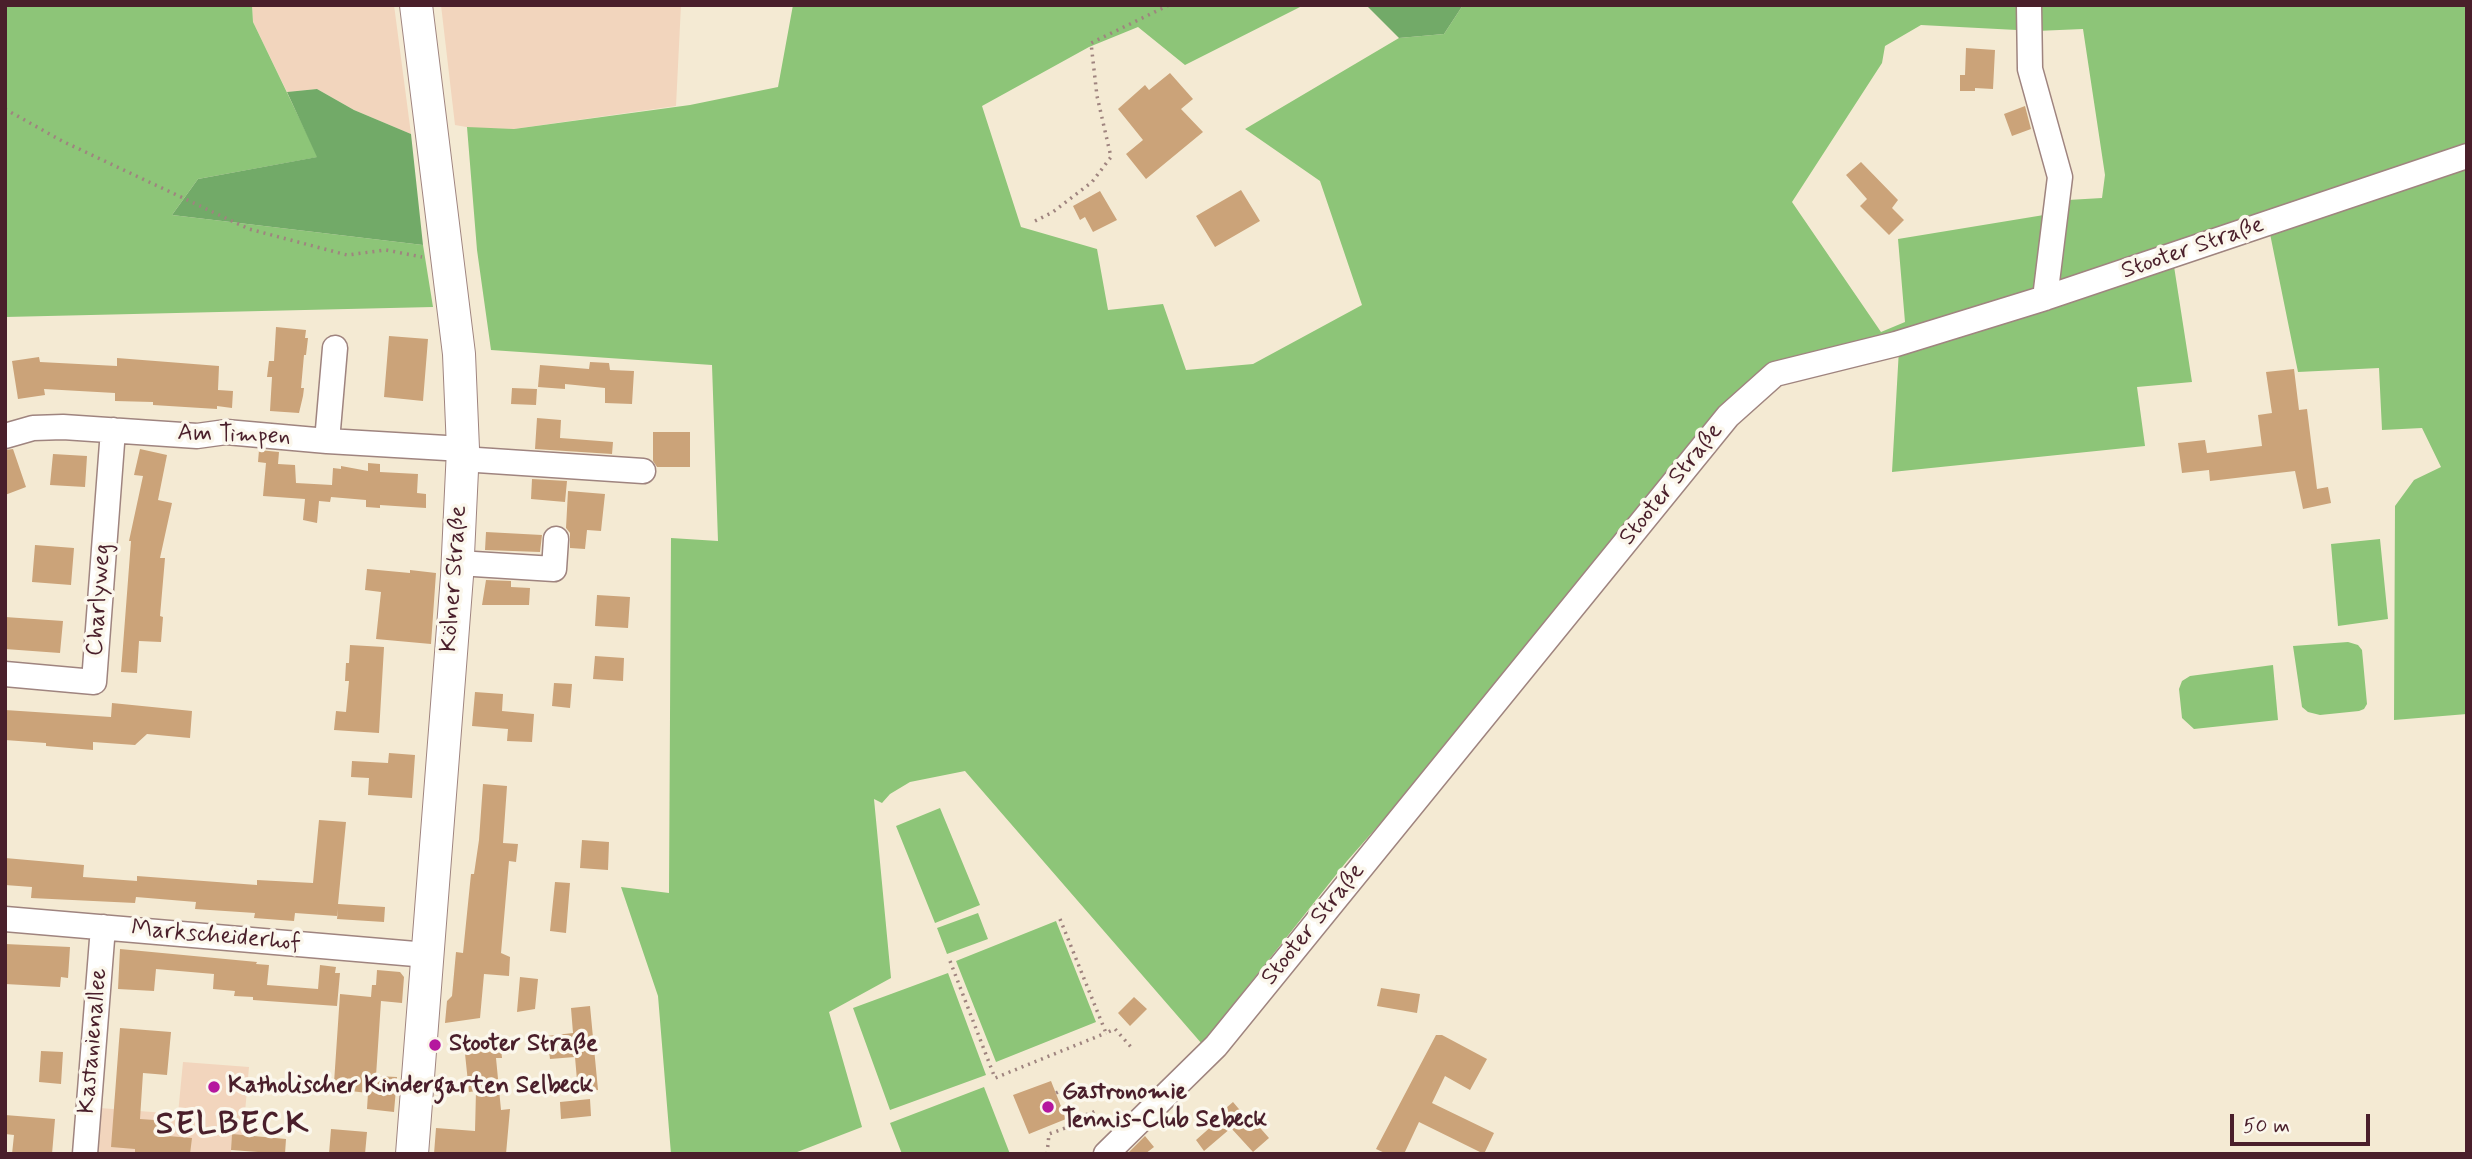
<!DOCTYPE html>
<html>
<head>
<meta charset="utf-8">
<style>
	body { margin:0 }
	#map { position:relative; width:2472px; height:1159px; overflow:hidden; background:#f4ead3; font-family:Mynerve,sans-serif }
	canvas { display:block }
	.frame { position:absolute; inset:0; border:7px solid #4a1f2b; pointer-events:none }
	.scale { position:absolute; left:2230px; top:1114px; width:140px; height:32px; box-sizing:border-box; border:4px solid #4a1f2b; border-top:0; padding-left:9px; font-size:21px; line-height:24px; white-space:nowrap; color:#4a1f2b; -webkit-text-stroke:5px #fbf7ec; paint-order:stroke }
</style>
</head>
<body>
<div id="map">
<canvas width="2472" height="1159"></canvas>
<div class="frame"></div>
<div class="scale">50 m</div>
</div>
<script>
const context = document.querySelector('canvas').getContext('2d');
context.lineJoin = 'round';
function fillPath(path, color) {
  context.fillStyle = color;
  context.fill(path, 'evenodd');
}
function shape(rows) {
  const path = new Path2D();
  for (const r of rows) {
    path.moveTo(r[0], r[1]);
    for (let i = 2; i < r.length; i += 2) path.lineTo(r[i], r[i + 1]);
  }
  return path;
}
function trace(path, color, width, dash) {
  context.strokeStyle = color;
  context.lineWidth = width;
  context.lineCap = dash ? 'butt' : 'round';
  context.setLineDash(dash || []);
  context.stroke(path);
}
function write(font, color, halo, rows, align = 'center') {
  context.font = font + ' Mynerve,sans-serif';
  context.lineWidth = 7;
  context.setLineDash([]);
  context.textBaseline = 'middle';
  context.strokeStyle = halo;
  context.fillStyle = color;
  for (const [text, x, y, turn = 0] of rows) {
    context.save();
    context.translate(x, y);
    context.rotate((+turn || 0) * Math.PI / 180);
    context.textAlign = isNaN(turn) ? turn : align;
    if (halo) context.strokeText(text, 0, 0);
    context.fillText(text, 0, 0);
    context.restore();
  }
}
fillPath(shape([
	[252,5,394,5,411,134,354,110,317,89,287,92,253,22],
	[441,5,681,5,676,106,514,129,472,128,455,125],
	[183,1062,249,1067,243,1135,232,1135,231,1154,97,1154,100,1108,178,1114]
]), '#f2d5bd');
fillPath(shape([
	[5,5,252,5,253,22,318,157,198,179,172,215,423,245,433,307,5,317],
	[793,5,1304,5,1185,65,1138,27,1089,47,982,106,1021,227,1097,249,1108,310,1163,304,1186,370,1253,364,1362,305,1320,181,1245,129,1399,38,1444,34,1463,5,2467,5,2467,714,2394,720,2395,506,2414,480,2441,467,2422,428,2382,430,2379,368,2298,372,2266,214,2171,247,2192,382,2137,387,2145,446,1892,472,1899,349,1786,379,1752,402,1347,861,1202,1044,965,771,910,782,890,794,882,803,874,799,891,978,829,1012,862,1127,792,1154,671,1154,658,996,621,887,669,893,671,538,718,541,712,365,491,350,477,250,467,127,514,129,690,105,778,87],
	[1921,25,2036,31,2083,29,2105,175,2102,198,2051,201,2050,214,1898,239,1905,322,1881,332,1792,202,1882,63,1885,46],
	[2380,539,2388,619,2338,626,2331,544],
	[2348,642,2358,645,2362,650,2367,704,2364,709,2359,711,2320,715,2308,712,2302,707,2293,646],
	[2273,665,2278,720,2194,729,2182,718,2179,689,2182,681,2190,676],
	[940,808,980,905,935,923,896,826],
	[978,913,988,939,947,954,937,928],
	[1056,921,1096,1022,996,1062,956,961],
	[948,973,986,1075,890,1110,853,1008],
	[984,1087,1010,1154,902,1154,890,1123]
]), '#8dc578');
fillPath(shape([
	[1366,5,1463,5,1444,34,1399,38],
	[317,89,354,110,411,134,423,245,172,215,198,179,317,157,287,92]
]), '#72aa68');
fillPath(shape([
	[1966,48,1995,50,1993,89,1975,88,1975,91,1960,91,1960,75,1965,75],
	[1170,73,1193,99,1181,109,1203,132,1146,179,1126,154,1143,140,1118,109,1145,85,1149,90],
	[2025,106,2031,129,2012,136,2004,114],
	[1861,162,1898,200,1892,208,1904,220,1889,235,1860,206,1867,199,1846,175],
	[1241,190,1260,221,1215,247,1196,216],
	[1100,191,1117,220,1093,232,1085,217,1080,220,1073,206],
	[276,327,306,330,305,338,308,338,306,355,304,355,301,388,304,388,303,396,299,413,270,411,272,377,267,377,269,361,274,361],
	[389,336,428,339,423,401,384,397],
	[39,357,40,362,117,366,117,358,219,366,218,390,233,391,232,408,217,406,217,409,153,405,153,402,115,401,115,393,44,389,45,395,18,399,12,361],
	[590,362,609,363,610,370,634,371,632,404,605,403,605,388,565,384,565,389,538,387,540,365,589,369],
	[2294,369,2299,410,2307,409,2317,489,2328,487,2331,503,2303,509,2295,471,2210,481,2209,470,2182,473,2178,443,2205,440,2207,453,2262,446,2258,415,2272,413,2266,372],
	[512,388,537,389,536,405,511,404],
	[537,418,561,420,560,438,613,442,612,454,535,449],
	[653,432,690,432,690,467,657,467,653,461],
	[13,449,26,487,5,495,5,450],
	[140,449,167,455,158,500,172,503,160,558,165,558,160,616,163,617,161,642,139,641,137,673,121,672,131,541,129,541,143,476,134,475],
	[259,450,279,452,278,464,295,465,296,483,332,485,333,468,341,469,341,466,368,471,368,463,380,464,380,472,418,474,417,493,426,494,426,508,380,505,380,508,366,507,366,500,331,497,330,502,319,501,317,523,303,520,305,499,263,496,266,463,258,462],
	[53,454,87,456,85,487,50,485],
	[532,479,567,481,565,502,531,499],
	[568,491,605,494,601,531,587,530,585,549,570,548,570,533,566,528],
	[486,532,542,535,540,552,485,550],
	[35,545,74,548,71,585,32,582],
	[367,569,410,573,410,570,436,573,431,644,376,639,381,592,365,590],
	[486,580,511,581,511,587,530,588,529,605,482,605],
	[597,595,630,597,628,628,595,626],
	[5,617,63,621,60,653,5,649],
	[350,645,384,647,379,733,334,730,336,711,346,712,349,681,345,681,346,663,349,663],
	[595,656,624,658,623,681,593,679],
	[554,683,572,684,570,708,552,706],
	[475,692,503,694,502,711,534,714,532,742,507,741,508,729,472,726],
	[112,703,192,711,190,738,147,734,135,745,93,742,93,750,46,746,46,743,5,740,5,710,111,717],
	[389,753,415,755,412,798,368,795,369,778,351,777,352,761,388,763],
	[483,784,507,786,503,843,518,844,516,862,509,861,501,953,510,957,509,976,484,974,480,1018,445,1023,447,1001,452,996,456,952,463,953,471,874,474,874,479,840],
	[319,820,346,822,338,904,385,907,384,922,337,919,338,909,337,916,295,913,294,921,254,918,255,913,195,909,196,902,136,897,135,903,31,898,32,887,5,885,5,858,84,865,83,877,137,881,137,876,257,885,257,880,313,883],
	[582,840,609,842,608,870,580,868],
	[555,882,570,883,566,933,550,931],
	[5,944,70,947,68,978,61,977,60,987,5,984],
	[120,949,257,962,256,964,269,965,267,985,318,989,320,965,336,967,335,973,340,973,337,1006,253,1000,253,997,234,996,235,991,213,989,214,974,156,969,154,991,118,989],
	[377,970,400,972,404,977,402,1003,381,1001,376,1076,397,1077,394,1112,367,1109,368,1093,341,1090,341,1084,334,1083,340,994,371,997,372,985,376,985],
	[520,977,538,979,535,1009,517,1012],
	[1381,988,1420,994,1417,1013,1377,1006],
	[1134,997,1147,1009,1130,1026,1118,1013],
	[590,1006,598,1090,578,1092,575,1057,550,1059,547,1036,573,1033,571,1008],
	[120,1028,171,1032,167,1075,143,1073,140,1119,168,1121,168,1136,192,1138,190,1154,135,1154,135,1149,111,1147],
	[1436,1035,1442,1035,1487,1059,1470,1090,1445,1076,1432,1103,1494,1133,1484,1154,1419,1122,1404,1154,1387,1154,1376,1149],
	[500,1040,502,1058,496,1058,501,1110,510,1109,506,1154,434,1154,436,1128,475,1131,476,1091,469,1092,464,1044],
	[41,1051,63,1052,61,1084,39,1082],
	[1051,1081,1066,1119,1029,1134,1013,1095],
	[590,1099,591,1116,561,1119,560,1102],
	[1233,1102,1244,1115,1247,1113,1269,1138,1253,1152,1231,1128,1204,1151,1196,1140,1222,1117,1219,1114],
	[5,1115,55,1119,52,1154,12,1154,14,1135,5,1134],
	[331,1129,367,1132,365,1154,329,1154],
	[232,1134,286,1139,285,1154,231,1150],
	[1145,1136,1154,1147,1145,1154,1127,1154]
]), '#cba379');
const minor = shape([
	[2029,5,2030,69,2060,177,2045,298],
	[5,436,33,428,63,427,197,436,226,432,327,441,463,449],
	[327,441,335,348],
	[462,459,643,471],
	[458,563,554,569,556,539],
	[5,674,94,682,113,430],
	[5,919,427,955],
	[85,1154,103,927],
	[1106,1154,1216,1046,1728,416,1775,374,1896,344,2045,298,2467,156]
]);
const major = shape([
	[412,1154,457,576,463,449,459,354,416,5]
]);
trace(minor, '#9f847f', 27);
trace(major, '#9f847f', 34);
trace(shape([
	[5,109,62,141,249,229,347,255,386,250,422,257],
	[1035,221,1053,212,1092,182,1111,157,1097,96,1091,43,1169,5],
	[1060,919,1106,1033,1115,1029,1131,1047],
	[950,961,995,1078,1106,1033],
	[1056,1093,1062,1090,1074,1119],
	[1047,1154,1049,1134,1068,1127,1074,1119,1099,1110]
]), '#9f847f', 3.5, [2, 5]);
trace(minor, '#fff', 24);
trace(major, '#fff', 32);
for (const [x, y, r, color] of [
	[435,1045,7,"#b5179e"],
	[214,1087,7,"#b5179e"],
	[1048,1107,7,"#b5179e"]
]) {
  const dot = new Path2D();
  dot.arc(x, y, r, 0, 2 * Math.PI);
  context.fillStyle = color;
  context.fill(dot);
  trace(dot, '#fbf7ec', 2.5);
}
write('24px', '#4a1f2b', '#fbf7ec', [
	["Stooter Straße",2193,249,-19],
	["Am Timpen",234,436,2],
	["Stooter Straße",1672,485,-51],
	["Kölner Straße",455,579,-86],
	["Charlyweg",100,600,-86],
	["Stooter Straße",1314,925,-51],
	["Markscheiderhof",216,937,5],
	["Kastanienallee",94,1041,-85]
]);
write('bold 24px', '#4a1f2b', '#fbf7ec', [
	["Stooter Straße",449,1045],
	["Katholischer Kindergarten Selbeck",228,1087],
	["Gastronomie",1062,1093],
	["Tennis-Club Sebeck",1062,1121]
], 'left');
context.letterSpacing = '2px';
write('bold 32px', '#4a1f2b', '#fbf7ec', [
	["SELBECK",233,1126]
]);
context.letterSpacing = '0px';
</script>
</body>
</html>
